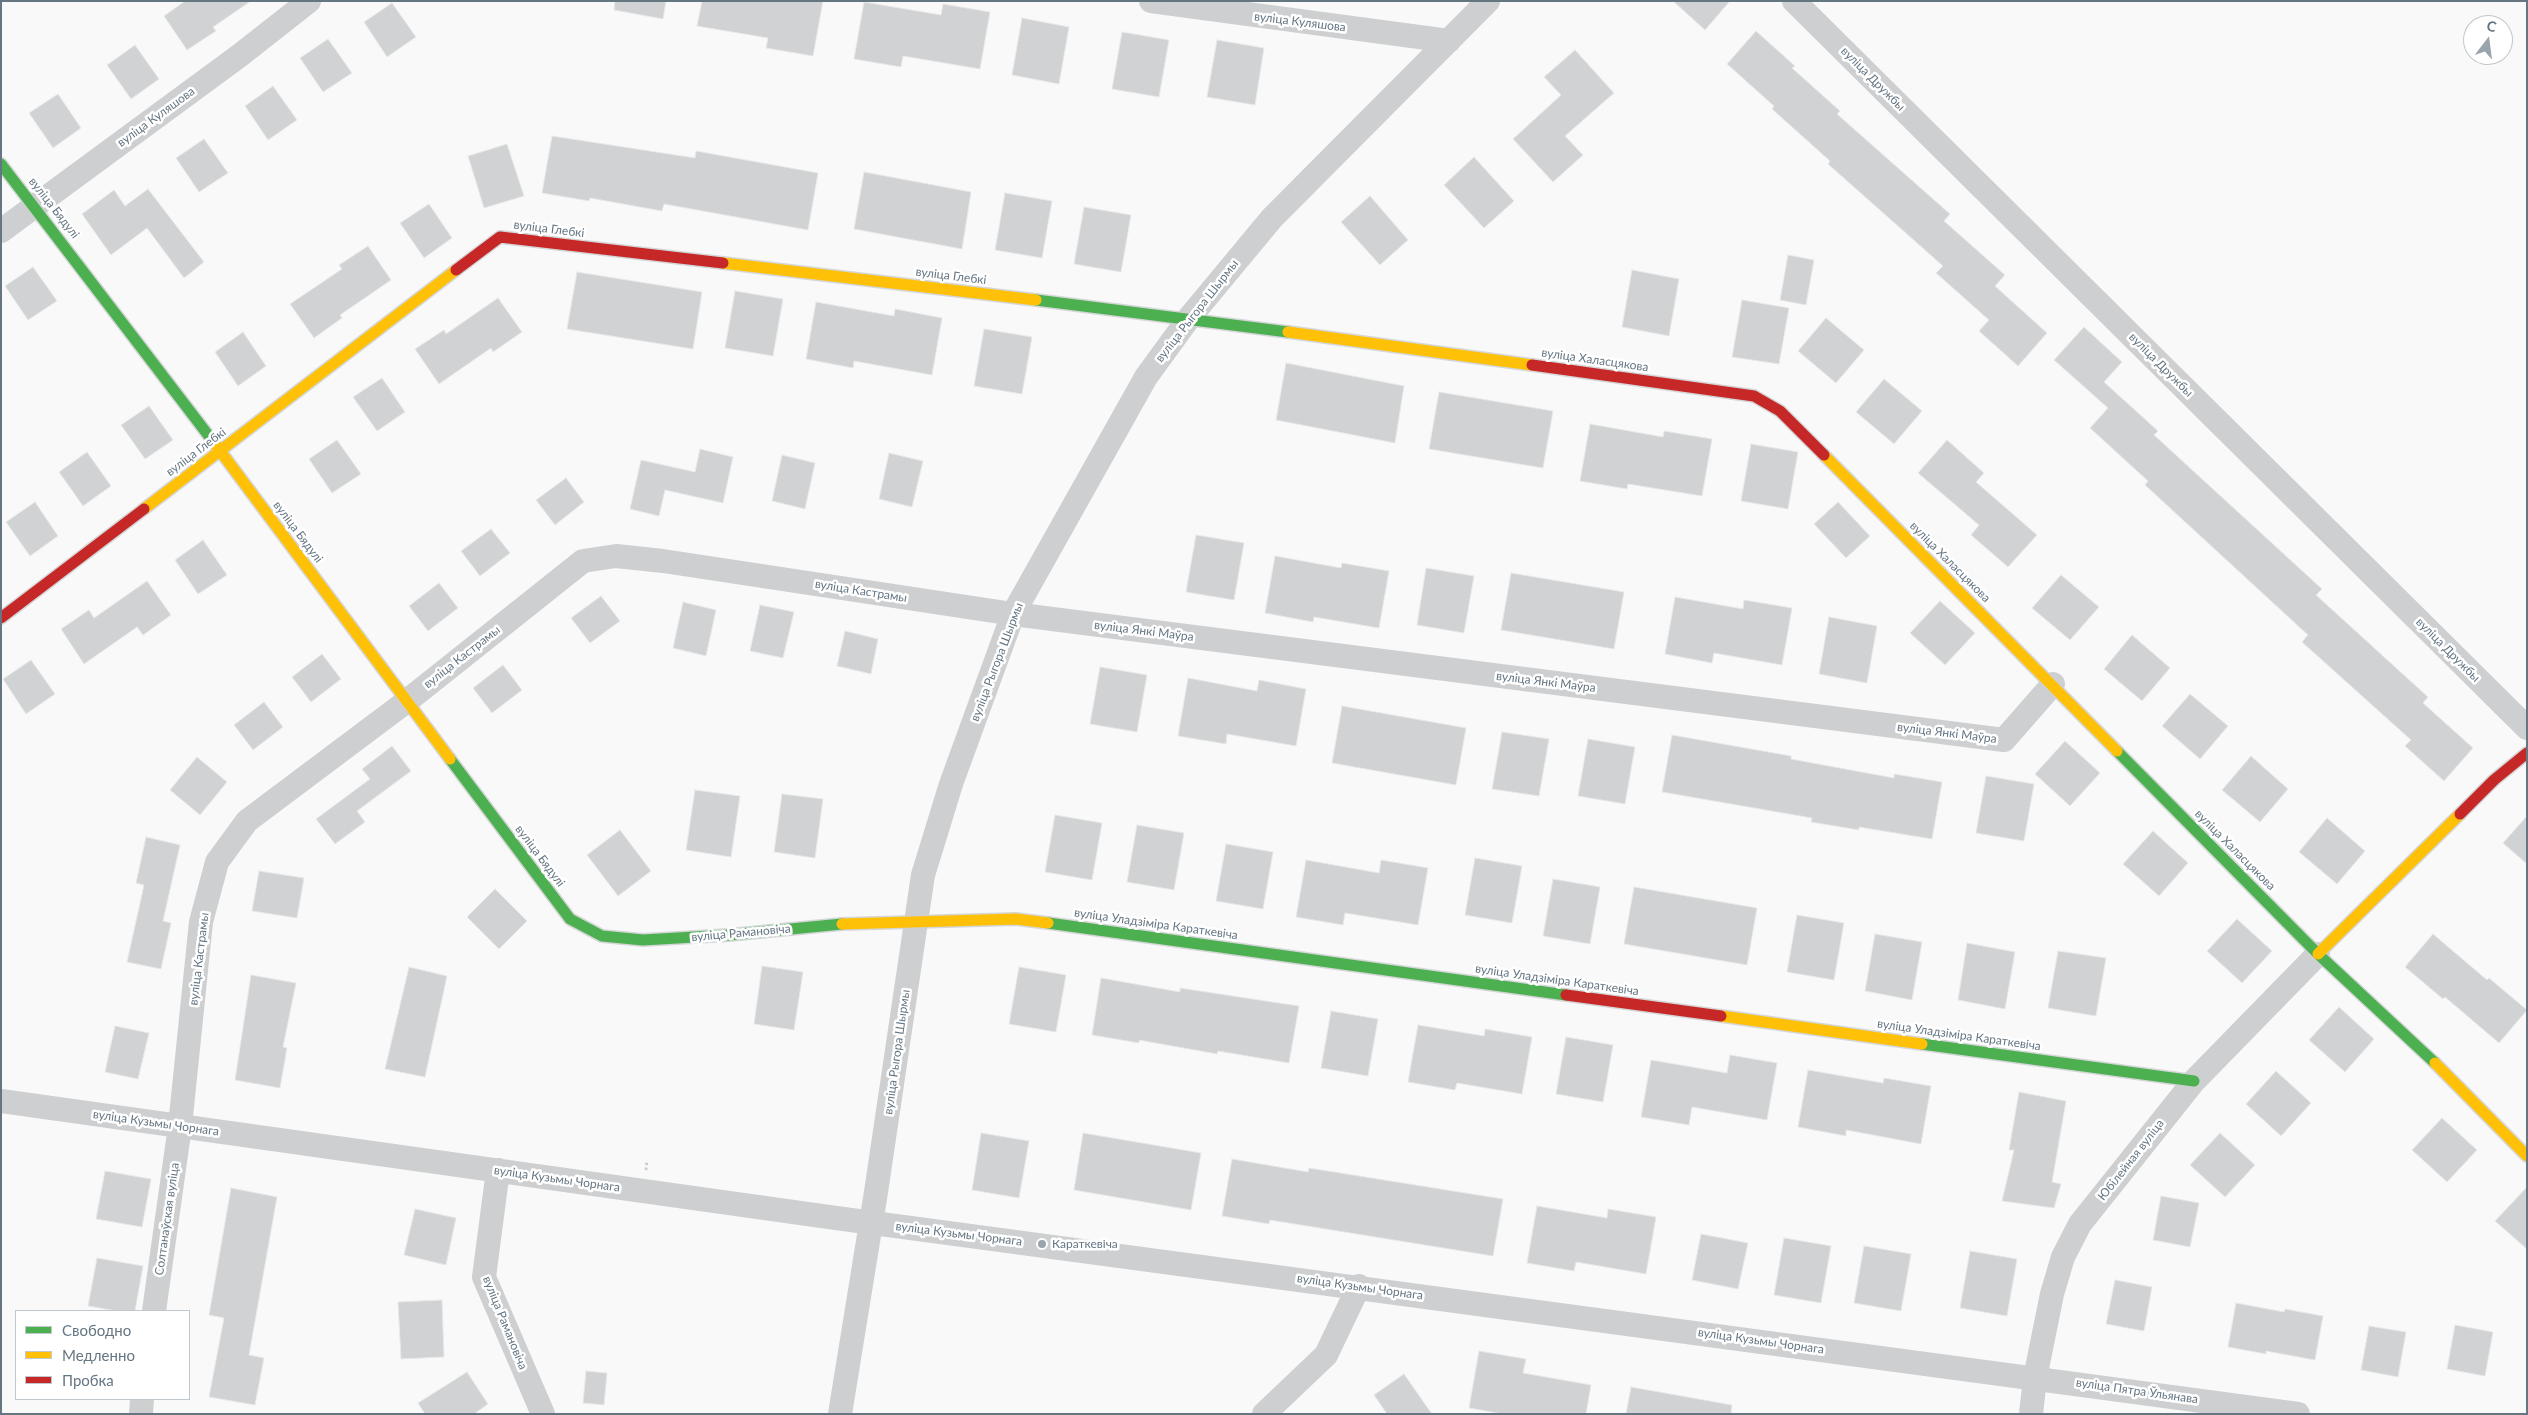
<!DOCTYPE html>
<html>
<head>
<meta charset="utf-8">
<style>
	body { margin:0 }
	#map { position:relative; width:2528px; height:1415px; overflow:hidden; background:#f9f9f9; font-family:Lato,sans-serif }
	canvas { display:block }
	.frame { position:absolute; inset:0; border:2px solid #657683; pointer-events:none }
	.legend { position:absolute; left:15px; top:1310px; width:175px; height:90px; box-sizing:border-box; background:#fff; border:1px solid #c1c8cd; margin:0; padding:6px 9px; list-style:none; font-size:15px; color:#657683 }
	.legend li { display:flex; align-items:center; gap:10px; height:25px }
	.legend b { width:25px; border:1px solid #c1c8cd }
	.north { position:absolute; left:2463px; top:15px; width:50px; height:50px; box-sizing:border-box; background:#fff; border:1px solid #c1c8cd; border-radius:50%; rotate:15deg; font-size:14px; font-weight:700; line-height:20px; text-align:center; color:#657683 }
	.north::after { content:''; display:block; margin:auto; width:18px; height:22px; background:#99a4ac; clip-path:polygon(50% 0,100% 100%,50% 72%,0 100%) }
</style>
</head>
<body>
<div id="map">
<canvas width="2528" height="1415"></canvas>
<div class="frame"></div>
<ul class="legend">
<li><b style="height:6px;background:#4caf50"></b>Свободно</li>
<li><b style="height:6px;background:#ffc107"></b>Медленно</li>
<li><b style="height:6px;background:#c62828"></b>Пробка</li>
</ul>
<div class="north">С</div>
</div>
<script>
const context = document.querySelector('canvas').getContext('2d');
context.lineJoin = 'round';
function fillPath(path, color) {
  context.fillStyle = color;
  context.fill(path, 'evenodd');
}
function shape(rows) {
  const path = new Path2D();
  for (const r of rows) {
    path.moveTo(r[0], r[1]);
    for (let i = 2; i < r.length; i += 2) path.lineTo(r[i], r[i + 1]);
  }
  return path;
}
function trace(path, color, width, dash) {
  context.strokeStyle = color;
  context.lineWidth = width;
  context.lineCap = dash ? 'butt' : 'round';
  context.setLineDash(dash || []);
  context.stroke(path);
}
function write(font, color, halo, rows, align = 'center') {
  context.font = font + ' Lato,sans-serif';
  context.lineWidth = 5;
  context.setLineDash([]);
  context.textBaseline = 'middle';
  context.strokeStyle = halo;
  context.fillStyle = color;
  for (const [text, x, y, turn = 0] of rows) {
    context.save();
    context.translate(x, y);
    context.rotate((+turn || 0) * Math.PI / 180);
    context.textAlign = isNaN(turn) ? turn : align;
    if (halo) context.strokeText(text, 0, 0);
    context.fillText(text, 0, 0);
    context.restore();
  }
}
const building = shape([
	[185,1,251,1,213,27,216,31,187,50,164,16,185,1],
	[615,1,666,1,663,19,614,10,615,1],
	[702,1,823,1,813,56,766,48,768,38,697,26,702,1],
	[1673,1,1730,1,1705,30,1673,1],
	[864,2,941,15,943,4,990,12,980,69,903,56,901,67,854,59,864,2],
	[392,3,416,37,387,57,364,22,392,3],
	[1022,18,1069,27,1059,84,1012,75,1022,18],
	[1756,31,1795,66,1792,68,1840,111,1837,114,1950,214,1944,221,2005,275,1995,286,2047,333,2018,366,1979,331,1989,320,1936,273,1943,266,1828,164,1830,161,1772,109,1774,106,1727,64,1756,31],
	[1122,32,1169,40,1159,97,1112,89,1122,32],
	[328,39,352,73,323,92,300,58,328,39],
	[1217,40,1264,48,1255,105,1207,97,1217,40],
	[135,45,159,79,131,99,107,65,135,45],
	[1575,50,1614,93,1565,136,1583,155,1553,182,1513,139,1561,95,1544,77,1575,50],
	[273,86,297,120,268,140,245,106,273,86],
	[58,94,81,128,53,148,29,113,58,94],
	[552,136,695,158,696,151,818,173,808,230,664,204,662,211,590,198,589,201,542,193,552,136],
	[204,139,228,173,199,192,176,158,204,139],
	[507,144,524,196,484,208,468,156,507,144],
	[1474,157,1514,201,1484,228,1444,185,1474,157],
	[864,172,971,192,962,249,854,229,864,172],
	[148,189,204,262,184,278,147,228,111,255,82,214,114,190,125,206,148,189],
	[1005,193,1052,201,1042,258,995,250,1005,193],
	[1370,196,1408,240,1380,265,1341,222,1370,196],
	[429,204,452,238,424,258,400,223,429,204],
	[1084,207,1131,215,1121,272,1074,264,1084,207],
	[368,246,391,280,340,315,342,318,314,338,290,304,342,269,339,265,368,246],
	[1788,255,1814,260,1806,305,1780,300,1788,255],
	[33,267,57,301,28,320,5,286,33,267],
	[1632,270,1679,279,1669,336,1622,327,1632,270],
	[577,272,702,292,693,349,567,329,577,272],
	[735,291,783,299,773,356,725,348,735,291],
	[498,298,522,332,493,352,491,348,439,384,415,349,444,330,446,334,498,298],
	[1742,300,1789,308,1779,364,1732,357,1742,300],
	[816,302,894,316,895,309,942,318,932,375,854,361,853,368,806,359,816,302],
	[1826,318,1864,350,1836,383,1798,351,1826,318],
	[2084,327,2122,362,2104,382,2158,431,2154,435,2322,589,2316,595,2428,697,2423,703,2473,748,2444,781,2405,746,2411,740,2302,642,2308,635,2145,485,2148,481,2090,428,2108,408,2054,360,2084,327],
	[984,329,1032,337,1022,394,974,386,984,329],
	[243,332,266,366,238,386,215,352,243,332],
	[1286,363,1404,386,1395,443,1276,420,1286,363],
	[382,378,405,412,377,431,353,397,382,378],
	[1884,379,1922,411,1894,444,1856,412,1884,379],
	[1439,392,1553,411,1543,468,1429,449,1439,392],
	[149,406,173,440,145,459,121,425,149,406],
	[1590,424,1663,437,1664,431,1712,439,1702,496,1628,484,1627,489,1580,481,1590,424],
	[337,440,361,474,332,493,309,459,337,440],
	[1947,440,1984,473,1976,482,2037,535,2008,567,1971,535,1979,525,1918,473,1947,440],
	[1751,444,1798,452,1788,509,1741,501,1751,444],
	[700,449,733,457,723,503,665,490,659,516,630,509,641,460,695,472,700,449],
	[87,452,111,486,83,506,59,472,87,452],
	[889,453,923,461,912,507,879,499,889,453],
	[782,455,815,463,805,509,772,501,782,455],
	[566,478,584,502,555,525,536,500,566,478],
	[35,502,58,536,30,556,6,522,35,502],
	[1838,502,1870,536,1846,558,1814,524,1838,502],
	[491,529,510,553,480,576,461,551,491,529],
	[1196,535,1244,543,1234,600,1186,592,1196,535],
	[203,540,227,575,198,594,175,560,203,540],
	[1275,556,1341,568,1342,563,1389,571,1379,628,1314,617,1313,622,1265,613,1275,556],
	[1426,568,1474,576,1464,633,1417,625,1426,568],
	[1511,573,1624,592,1614,649,1501,630,1511,573],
	[2061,575,2099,607,2070,640,2032,608,2061,575],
	[147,581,171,615,143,635,137,627,84,664,61,629,89,610,94,618,147,581],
	[439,583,458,608,428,631,409,606,439,583],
	[601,596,620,621,590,643,571,618,601,596],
	[1675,597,1743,609,1744,600,1792,608,1782,665,1714,653,1712,663,1665,654,1675,597],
	[1940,601,1975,633,1945,665,1910,633,1940,601],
	[683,602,716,610,706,656,673,648,683,602],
	[760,605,794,612,783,658,750,651,760,605],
	[1829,617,1877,626,1867,683,1819,674,1829,617],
	[845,631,878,639,871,674,837,666,845,631],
	[2132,635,2170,668,2142,701,2104,669,2132,635],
	[322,654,341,679,311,702,292,677,322,654],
	[31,660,55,694,26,714,3,679,31,660],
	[503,665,522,690,492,713,473,688,503,665],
	[1100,667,1147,675,1137,732,1090,724,1100,667],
	[1188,678,1257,691,1259,680,1306,689,1296,746,1227,734,1226,744,1178,736,1188,678],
	[2190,694,2228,726,2200,759,2162,726,2190,694],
	[264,702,283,727,253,750,234,725,264,702],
	[1342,706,1466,728,1456,785,1332,763,1342,706],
	[1502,732,1549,739,1539,796,1492,789,1502,732],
	[1672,735,1791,756,1791,759,1894,778,1894,774,1942,782,1932,839,1859,827,1859,830,1811,822,1812,818,1662,792,1672,735],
	[1588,739,1635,747,1625,804,1578,796,1588,739],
	[2065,741,2100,773,2070,806,2035,774,2065,741],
	[392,746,411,771,357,811,365,822,335,844,316,819,370,779,362,769,392,746],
	[2251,756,2288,789,2260,822,2222,790,2251,756],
	[197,757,227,782,200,815,170,790,197,757],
	[1986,776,2034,784,2024,841,1976,833,1986,776],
	[695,790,740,796,731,857,686,850,695,790],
	[782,794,823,799,815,858,774,852,782,794],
	[1055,815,1102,823,1092,880,1045,872,1055,815],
	[2527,816,2527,864,2503,843,2527,816],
	[2327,818,2365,851,2337,884,2299,852,2327,818],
	[1137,825,1184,833,1174,890,1127,882,1137,825],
	[620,830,651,871,618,896,587,855,620,830],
	[2153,831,2188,863,2159,896,2123,864,2153,831],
	[146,837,180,845,163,921,171,923,161,969,127,962,144,885,136,883,146,837],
	[1226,844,1273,852,1263,909,1216,901,1226,844],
	[1475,858,1522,866,1512,923,1465,915,1475,858],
	[1306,860,1379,873,1381,860,1428,868,1418,925,1345,913,1343,925,1296,917,1306,860],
	[259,871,304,878,297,918,252,911,259,871],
	[1553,879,1600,887,1590,944,1543,936,1553,879],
	[1634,887,1757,908,1747,965,1624,944,1634,887],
	[495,889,527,921,499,949,467,917,495,889],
	[1797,915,1844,923,1834,980,1787,972,1797,915],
	[2237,919,2272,951,2242,983,2207,951,2237,919],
	[1875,934,1922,942,1912,1000,1865,991,1875,934],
	[2433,934,2487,980,2489,978,2527,1010,2499,1043,2445,997,2443,999,2405,967,2433,934],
	[1967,943,2015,952,2005,1009,1958,1000,1967,943],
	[2058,951,2106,958,2096,1016,2048,1008,2058,951],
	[762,966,803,972,794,1030,754,1024,762,966],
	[409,967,447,976,425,1077,385,1069,409,967],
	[1019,967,1066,975,1056,1032,1009,1024,1019,967],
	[251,975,296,983,283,1047,287,1048,280,1088,235,1080,251,975],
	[1101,978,1180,992,1180,988,1299,1006,1289,1063,1218,1051,1217,1054,1139,1040,1139,1043,1092,1035,1101,978],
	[2339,1007,2374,1039,2345,1072,2309,1040,2339,1007],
	[1331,1011,1378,1019,1368,1076,1321,1068,1331,1011],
	[1418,1025,1484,1036,1485,1029,1532,1037,1522,1094,1457,1083,1455,1090,1408,1082,1418,1025],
	[115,1026,149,1033,138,1079,105,1072,115,1026],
	[1566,1037,1613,1045,1603,1102,1556,1094,1566,1037],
	[1730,1055,1777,1063,1767,1120,1692,1107,1689,1125,1641,1117,1651,1060,1727,1073,1730,1055],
	[1808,1070,1883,1083,1884,1078,1931,1086,1921,1144,1846,1130,1846,1136,1798,1127,1808,1070],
	[2276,1071,2311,1103,2281,1136,2246,1104,2276,1071],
	[2019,1092,2066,1101,2052,1182,2061,1184,2054,1208,2002,1201,2014,1150,2009,1150,2019,1092],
	[2442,1118,2477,1150,2447,1182,2412,1150,2442,1118],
	[981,1133,1029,1141,1019,1198,972,1190,981,1133],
	[1083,1133,1201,1153,1191,1210,1074,1190,1083,1133],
	[2220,1133,2255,1165,2225,1197,2190,1165,2220,1133],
	[1232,1159,1308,1172,1309,1168,1503,1199,1493,1256,1270,1220,1269,1224,1222,1216,1232,1159],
	[105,1171,151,1179,142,1227,96,1219,105,1171],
	[2527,1187,2527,1249,2495,1221,2527,1187],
	[231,1188,277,1197,249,1355,264,1358,255,1405,209,1397,224,1318,209,1315,231,1188],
	[2161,1196,2199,1203,2190,1247,2153,1240,2161,1196],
	[1537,1206,1607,1218,1608,1209,1656,1217,1646,1274,1576,1262,1574,1271,1527,1263,1537,1206],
	[415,1209,456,1218,446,1265,404,1255,415,1209],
	[1701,1234,1748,1243,1738,1289,1692,1280,1701,1234],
	[1784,1238,1831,1246,1821,1303,1774,1295,1784,1238],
	[1864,1246,1911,1254,1901,1311,1854,1303,1864,1246],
	[1970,1251,2017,1259,2007,1316,1960,1308,1970,1251],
	[97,1258,143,1266,135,1311,117,1311,88,1306,97,1258],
	[2115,1280,2152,1287,2144,1331,2106,1324,2115,1280],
	[442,1300,444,1357,401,1359,398,1302,442,1300],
	[2236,1303,2284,1312,2285,1309,2323,1316,2315,1360,2266,1351,2266,1354,2228,1347,2236,1303],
	[2455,1325,2493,1332,2485,1376,2447,1369,2455,1325],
	[2369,1326,2406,1332,2398,1377,2361,1370,2369,1326],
	[1479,1351,1526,1359,1523,1373,1591,1385,1586,1414,1503,1414,1469,1408,1479,1351],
	[586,1371,607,1373,604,1405,583,1403,586,1371],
	[467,1372,488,1404,474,1414,425,1414,418,1403,467,1372],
	[1404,1374,1432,1414,1387,1414,1374,1395,1404,1374],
	[1631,1387,1732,1405,1731,1414,1626,1414,1631,1387]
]);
fillPath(building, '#d0d2d3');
trace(building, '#e8e8e8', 1);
const fast = shape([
	[1,164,215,444],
	[1036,300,1288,332],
	[2117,751,2318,954,2435,1063],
	[450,759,570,919,602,936,643,940,729,935,842,924],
	[1048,923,1566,995],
	[1922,1044,2194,1081]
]);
const slow = shape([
	[723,263,1036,300],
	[1288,332,1532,365],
	[215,444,450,759],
	[1824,455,2117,751],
	[144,509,456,270],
	[842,924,1016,919,1048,923],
	[2318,954,2460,814],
	[1721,1016,1922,1044],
	[2435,1063,2527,1156]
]);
const jam = shape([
	[456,270,500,237,723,263],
	[1532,365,1754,396,1780,411,1824,455],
	[1,618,144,509],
	[2460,814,2494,780,2527,753],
	[1566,995,1721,1016]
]);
trace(fast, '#d5d6d7', 14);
trace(slow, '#d5d6d7', 14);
trace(jam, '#d5d6d7', 14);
trace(shape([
	[646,1170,647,1160]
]), '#cbcccd', 3, [2.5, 2.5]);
trace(shape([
	[1151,1,1449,41],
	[1794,1,2527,728],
	[1,231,239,56,309,1],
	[1,1101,836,1218,2298,1414],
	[498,1170,484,1277,543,1414],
	[154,1311,180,1126,201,922,217,862,247,821,407,701,583,561,616,556,663,561,1013,614,2004,740,2053,684],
	[141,1414,142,1399],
	[840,1414,876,1192,923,875,951,784,1013,614,1146,377,1189,318,1272,218,1488,1],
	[1264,1414,1326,1355,1359,1286],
	[2031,1414,2035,1378,2052,1294,2063,1257,2080,1224,2194,1081,2318,954]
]), '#cecfd0', 24);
trace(fast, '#4caf50', 11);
trace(slow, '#ffc107', 11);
trace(jam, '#c62828', 11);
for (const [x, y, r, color] of [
	[1042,1244,5,"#99a4ac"]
]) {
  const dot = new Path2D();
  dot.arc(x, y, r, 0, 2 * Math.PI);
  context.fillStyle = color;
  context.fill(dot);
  trace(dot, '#fff', 2);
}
write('12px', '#657683', '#fff', [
	["вуліца Куляшова",1300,22,7],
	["вуліца Дружбы",1873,79,45],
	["вуліца Куляшова",156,117,-36],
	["вуліца Бядулі",54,208,52],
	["вуліца Глебкі",549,229,7],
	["вуліца Глебкі",951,276,7],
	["вуліца Рыгора Шырмы",1197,311,-52],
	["вуліца Халасцякова",1595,360,8],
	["вуліца Дружбы",2161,365,45],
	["вуліца Глебкі",196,452,-37],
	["вуліца Бядулі",298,532,53],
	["вуліца Халасцякова",1950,562,45],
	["вуліца Кастрамы",861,591,9],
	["вуліца Янкі Маўра",1144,631,7],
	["вуліца Дружбы",2448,650,45],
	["вуліца Кастрамы",462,657,-38],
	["вуліца Рыгора Шырмы",997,662,-69],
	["вуліца Янкі Маўра",1546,682,7],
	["вуліца Янкі Маўра",1947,733,7],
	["вуліца Халасцякова",2235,850,45],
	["вуліца Бядулі",540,856,53],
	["вуліца Уладзіміра Караткевіча",1156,924,8],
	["вуліца Рамановіча",741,933,-5],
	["вуліца Кастрамы",199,959,-83],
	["вуліца Уладзіміра Караткевіча",1557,980,8],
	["вуліца Уладзіміра Караткевіча",1959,1035,8],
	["вуліца Рыгора Шырмы",897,1052,-82],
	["вуліца Кузьмы Чорнага",156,1123,8],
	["Юбілейная вуліца",2131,1160,-52],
	["вуліца Кузьмы Чорнага",557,1179,8],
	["Солтанаўская вуліца",167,1219,-82],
	["вуліца Кузьмы Чорнага",959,1234,7],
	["вуліца Кузьмы Чорнага",1360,1287,8],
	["вуліца Рамановіча",505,1323,68],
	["вуліца Кузьмы Чорнага",1761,1341,8],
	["вуліца Пятра Ўльянава",2137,1391,8]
]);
write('12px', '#657683', '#fff', [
	["Караткевіча",1052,1244]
], 'left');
</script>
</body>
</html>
